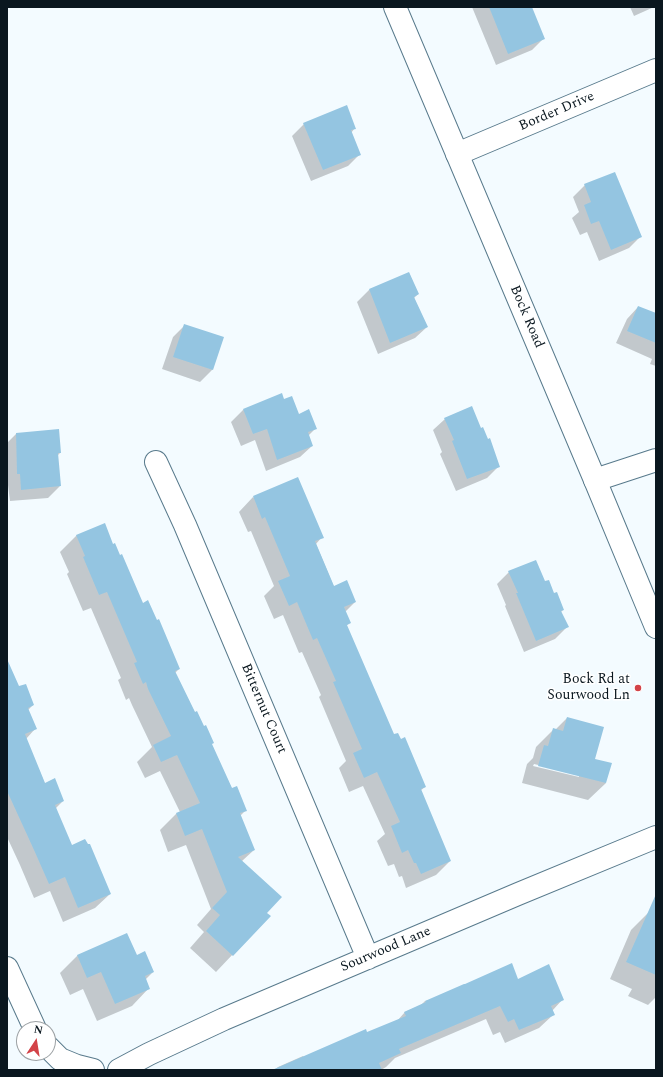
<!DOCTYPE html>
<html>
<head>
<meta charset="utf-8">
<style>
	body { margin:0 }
	#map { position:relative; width:663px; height:1077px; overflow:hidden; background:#f3fbff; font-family:Spectral,serif }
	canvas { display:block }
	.frame { position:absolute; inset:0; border:8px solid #0a171f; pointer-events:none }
	.north { position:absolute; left:16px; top:1021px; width:40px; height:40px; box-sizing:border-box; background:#fff; border:1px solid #9da2a5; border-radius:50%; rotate:12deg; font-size:11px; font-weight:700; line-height:16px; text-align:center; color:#0a171f }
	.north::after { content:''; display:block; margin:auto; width:14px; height:18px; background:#d34348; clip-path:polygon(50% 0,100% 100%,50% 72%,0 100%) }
</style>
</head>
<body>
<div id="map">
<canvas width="663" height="1077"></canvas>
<div class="frame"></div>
<div class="north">N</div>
</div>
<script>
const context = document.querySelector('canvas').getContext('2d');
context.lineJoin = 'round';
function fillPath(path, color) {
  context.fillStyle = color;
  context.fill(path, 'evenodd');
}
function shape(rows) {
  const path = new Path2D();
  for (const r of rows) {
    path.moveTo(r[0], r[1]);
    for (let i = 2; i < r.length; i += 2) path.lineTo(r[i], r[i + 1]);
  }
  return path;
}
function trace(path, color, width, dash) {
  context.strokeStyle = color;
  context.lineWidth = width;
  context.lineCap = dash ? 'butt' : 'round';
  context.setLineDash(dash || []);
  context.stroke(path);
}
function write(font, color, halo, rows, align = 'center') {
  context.font = font + ' Spectral,serif';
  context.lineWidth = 3;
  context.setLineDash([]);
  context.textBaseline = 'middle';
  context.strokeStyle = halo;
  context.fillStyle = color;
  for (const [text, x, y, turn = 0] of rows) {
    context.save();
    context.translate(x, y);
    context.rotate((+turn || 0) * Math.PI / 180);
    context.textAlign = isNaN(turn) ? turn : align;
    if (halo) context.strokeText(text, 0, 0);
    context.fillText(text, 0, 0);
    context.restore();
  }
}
fillPath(shape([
	[472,7,531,7,544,38,532,50,496,65],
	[630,7,654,7,634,16],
	[304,124,355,128,351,133,360,154,348,166,311,181,292,136],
	[585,185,641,236,629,248,599,261,587,232,580,235,572,218,579,212,573,197],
	[409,273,418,294,414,298,427,327,415,338,378,354,357,302,369,290],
	[638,307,656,314,656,366,650,364,652,359,616,343,627,319],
	[185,325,223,338,212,370,200,382,162,369,173,337],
	[281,395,283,400,299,415,316,428,308,436,312,446,300,457,266,471,255,440,241,446,231,422,243,410],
	[445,419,481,430,499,466,487,478,456,491,440,454,442,452,433,430],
	[16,434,60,453,57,456,60,486,48,498,10,501,8,485,7,485,7,443],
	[253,497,322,537,316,544,334,587,355,602,345,612,349,623,346,626,394,736,425,787,420,791,450,861,436,875,406,888,402,876,399,877,394,864,388,866,377,841,385,834,363,786,349,792,339,768,346,761,319,697,321,695,302,652,299,653,283,615,274,619,264,596,274,586,251,531,248,532,239,512],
	[77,535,113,546,142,604,179,669,175,673,211,745,232,789,246,810,240,816,254,850,242,861,266,913,269,916,216,972,190,948,204,932,197,925,211,909,186,845,168,852,160,830,176,814,180,812,160,771,145,778,137,762,152,747,132,705,129,698,126,700,118,680,121,678,91,608,83,611,67,574,69,572,60,552],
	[509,572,545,583,563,610,561,612,567,627,555,639,524,652,505,606,506,605,497,584],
	[7,678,33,705,28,710,35,729,26,739,45,784,63,801,55,809,71,846,110,894,95,908,63,922,50,891,34,898,20,865,7,837],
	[567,718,594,760,606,783,588,800,522,783,527,764,533,758,536,747,553,730,555,730],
	[534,764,579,775,579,777,533,766],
	[648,913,656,917,656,997,648,1005,628,996,632,989,610,979,631,930],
	[78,955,137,957,153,972,145,980,149,988,132,1006,97,1021,83,989,70,995,60,973],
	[518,980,563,999,552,1011,553,1015,539,1028,505,1043,500,1032,493,1035,486,1019,395,1058,386,1067,381,1070,275,1070,278,1067,303,1056,304,1057,397,1021,405,1012,421,1005,425,1001]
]), '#0003');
fillPath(shape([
	[489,7,532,7,545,39,508,54],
	[347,105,356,129,351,130,361,155,323,170,303,123],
	[615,172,642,237,611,250,599,221,591,224,584,205,591,202,584,184],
	[409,272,419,294,414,297,428,327,390,343,369,289],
	[638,306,656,313,656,343,627,331],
	[184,324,224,337,213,370,173,357],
	[282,393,284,399,292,396,299,414,309,409,317,429,308,432,313,446,277,460,267,429,253,434,243,409],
	[472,406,481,428,483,427,488,439,490,438,500,467,467,479,452,441,454,440,444,418],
	[59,429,61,453,58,453,61,486,21,490,20,474,17,474,16,433],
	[298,477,324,538,315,541,334,586,347,580,356,602,344,607,351,623,347,625,394,734,398,733,401,739,405,737,426,787,421,789,451,861,421,874,416,863,414,863,408,850,402,853,391,826,400,822,377,772,364,778,353,753,362,749,333,682,336,681,317,638,313,640,297,602,289,606,278,581,290,576,265,517,262,519,253,496],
	[105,523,113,544,115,543,120,555,122,554,143,603,148,600,157,620,159,619,180,669,175,671,195,712,197,711,204,726,206,725,214,743,212,744,232,788,237,786,247,811,240,813,255,850,238,857,282,897,267,913,271,916,233,956,206,931,220,915,212,908,227,892,202,829,185,836,176,813,200,803,177,755,161,762,153,745,171,736,148,689,146,682,143,684,134,663,137,662,107,592,99,595,83,557,85,556,76,535],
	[536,560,545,581,549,580,554,593,557,592,564,610,561,611,569,627,536,641,516,593,518,593,508,571],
	[7,659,19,686,26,684,34,705,28,708,37,729,25,734,45,783,55,778,64,801,55,805,72,845,85,839,88,844,90,844,111,894,78,908,65,877,49,884,34,850,7,791],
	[567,717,604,727,595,759,612,763,606,783,538,766,544,745,548,746,553,728,563,731],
	[656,894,656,975,626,962],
	[127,933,137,955,145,951,154,972,145,976,150,989,115,1004,101,972,87,978,77,955],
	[512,963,518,979,549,964,564,1000,551,1006,555,1015,519,1030,514,1019,508,1022,500,1006,399,1049,401,1053,379,1063,382,1070,272,1070,366,1029,367,1032,406,1016,404,1012,426,1002,425,1001,464,984,465,984]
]), '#94c5e1');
const street = shape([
	[457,154,656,70],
	[156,462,185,525,368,958],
	[595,480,656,460],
	[7,968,35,1029],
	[48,1047,60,1059,77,1066,93,1070],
	[119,1070,149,1054,224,1019,518,894,656,837]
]);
const secondary = shape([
	[395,7,595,480,656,627]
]);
trace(street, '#587a8c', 24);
trace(secondary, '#587a8c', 24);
trace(street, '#fff', 22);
trace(secondary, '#fff', 22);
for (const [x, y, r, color] of [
	[638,688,4,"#d34348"]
]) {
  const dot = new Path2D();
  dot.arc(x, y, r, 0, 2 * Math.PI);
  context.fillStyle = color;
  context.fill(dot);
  trace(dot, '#fff', 1.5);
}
write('14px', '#0a171f', '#fff', [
	["Border Drive",557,112,-23],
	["Bock Road",526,317,67],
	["Bitternut Court",263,709,67],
	["Sourwood Lane",386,950,-23]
]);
write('14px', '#0a171f', '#fff', [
	["Bock Rd at",630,680],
	["Sourwood Ln",630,696]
], 'right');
</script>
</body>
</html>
